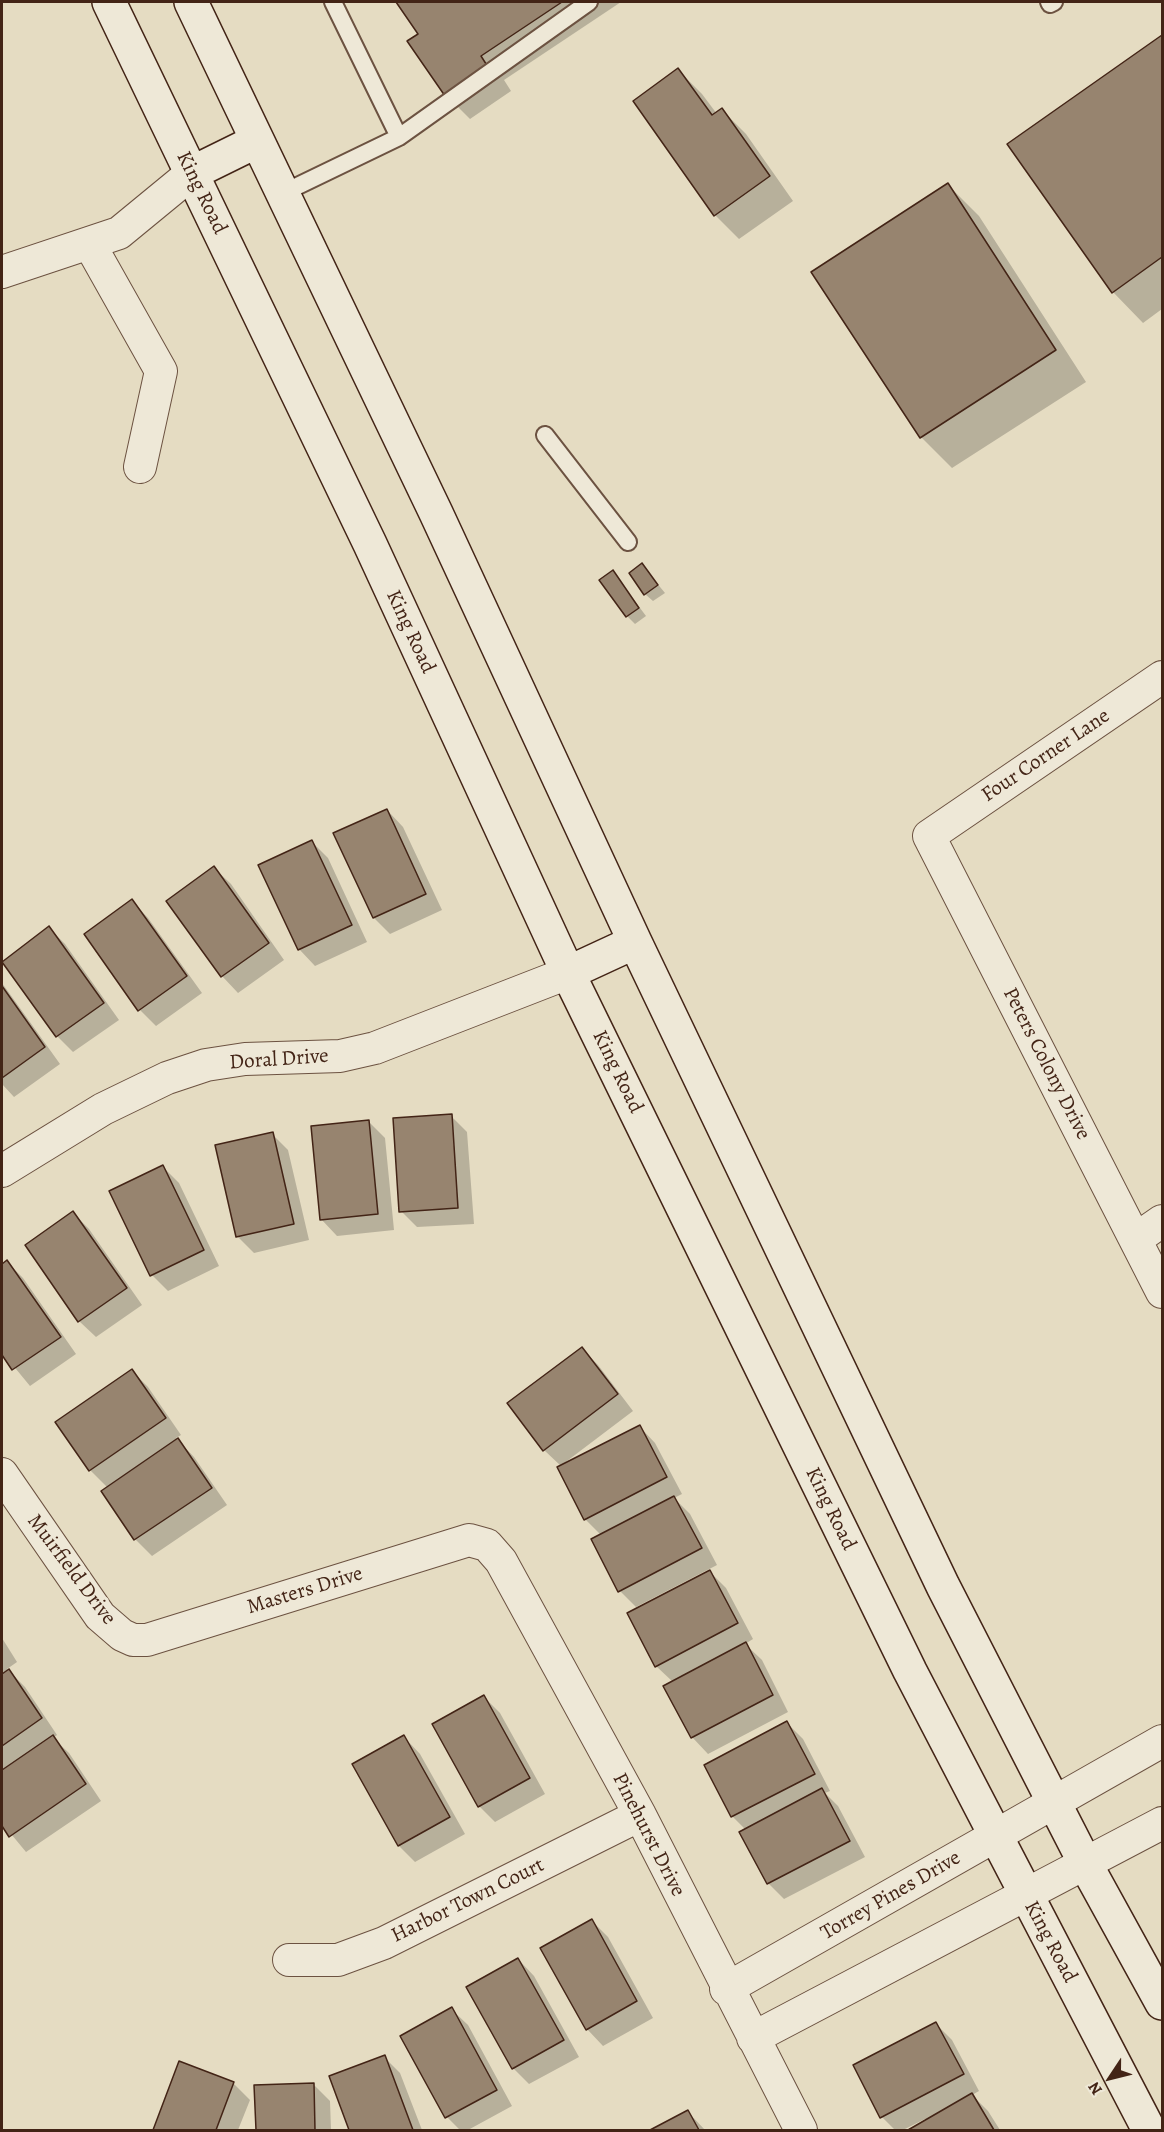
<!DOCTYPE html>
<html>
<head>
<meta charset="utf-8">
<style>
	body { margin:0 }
	#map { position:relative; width:1164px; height:2132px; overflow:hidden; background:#e5dcc2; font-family:Alegreya,serif }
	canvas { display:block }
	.frame { position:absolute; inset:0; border:3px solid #432416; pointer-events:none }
	.north { position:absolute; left:1080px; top:2048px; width:60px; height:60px; -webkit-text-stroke:4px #eee8d7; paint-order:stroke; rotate:235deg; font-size:16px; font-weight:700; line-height:24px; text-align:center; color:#432416 }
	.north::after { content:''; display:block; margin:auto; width:21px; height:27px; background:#432416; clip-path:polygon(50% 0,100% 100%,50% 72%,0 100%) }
</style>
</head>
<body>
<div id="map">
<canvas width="1164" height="2132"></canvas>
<div class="frame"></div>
<div class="north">N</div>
</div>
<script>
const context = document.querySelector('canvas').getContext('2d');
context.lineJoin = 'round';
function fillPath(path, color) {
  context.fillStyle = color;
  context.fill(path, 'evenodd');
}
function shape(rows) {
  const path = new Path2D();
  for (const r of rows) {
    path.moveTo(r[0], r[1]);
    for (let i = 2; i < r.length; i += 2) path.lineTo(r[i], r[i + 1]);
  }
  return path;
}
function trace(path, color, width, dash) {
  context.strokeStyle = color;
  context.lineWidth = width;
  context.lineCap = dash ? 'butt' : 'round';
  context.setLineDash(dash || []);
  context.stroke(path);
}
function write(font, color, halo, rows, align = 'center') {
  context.font = font + ' Alegreya,serif';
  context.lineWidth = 6;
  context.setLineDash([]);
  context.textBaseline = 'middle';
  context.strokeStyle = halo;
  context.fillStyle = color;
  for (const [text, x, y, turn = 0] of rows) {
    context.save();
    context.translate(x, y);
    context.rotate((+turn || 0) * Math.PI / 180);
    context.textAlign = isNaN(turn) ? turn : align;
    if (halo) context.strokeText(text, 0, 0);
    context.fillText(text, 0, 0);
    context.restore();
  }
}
fillPath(shape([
	[398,2,621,2,504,80,511,91,470,119,446,95,420,34],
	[1162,37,1162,309,1143,323,1113,292,1009,144],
	[678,70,702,94,717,114,722,110,746,134,793,201,739,239,715,215,635,101],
	[948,185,979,216,1086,382,952,468,921,437,814,272],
	[642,565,665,593,653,601,645,594],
	[613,572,646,616,635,624,627,616],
	[387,810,403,827,442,910,390,934,374,918,335,834],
	[312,842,328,858,367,942,315,966,299,949],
	[214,868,231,884,284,960,238,993,222,976,168,901],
	[132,901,148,918,202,993,156,1026,140,1010],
	[49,928,65,944,119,1020,73,1052,57,1036,3,961],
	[2,983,60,1064,14,1097,2,1084],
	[451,1116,467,1132,474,1224,417,1227,401,1211],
	[369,1122,385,1138,394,1230,337,1236,321,1219],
	[272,1134,288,1150,309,1240,254,1253,237,1236],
	[163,1167,179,1183,219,1266,168,1291,152,1275],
	[73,1213,89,1229,142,1305,96,1337,79,1321],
	[7,1262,23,1278,76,1354,30,1386,2,1352,2,1265],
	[582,1349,598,1365,633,1411,563,1464,639,1426,655,1443,682,1494,674,1498,690,1514,717,1565,636,1607,620,1591,601,1535,586,1520,559,1468,562,1467,544,1450],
	[132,1371,148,1387,181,1435,176,1438,194,1457,227,1505,152,1556,135,1539,103,1492,108,1488,90,1470],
	[710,1572,726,1588,753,1639,745,1644,762,1660,788,1712,708,1754,692,1737,673,1682,656,1666],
	[2,1638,17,1662,7,1669,25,1687,57,1735,53,1738,69,1753,101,1801,26,1852,2,1823],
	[484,1697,500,1713,545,1794,495,1822,479,1806],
	[787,1723,803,1739,830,1791,825,1793,838,1806,865,1857,784,1899,768,1883,746,1830,733,1817,706,1765],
	[404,1737,420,1754,465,1834,415,1862,399,1846,354,1764],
	[592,1921,608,1937,653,2018,603,2046,587,2029],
	[518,1959,534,1976,579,2057,529,2084,513,2068],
	[451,2009,468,2025,512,2106,468,2130,460,2130,447,2117,402,2036],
	[936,2024,952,2040,979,2091,972,2095,988,2111,1000,2130,911,2130,926,2121,925,2119,903,2130,895,2130,882,2117],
	[384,2057,400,2073,422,2130,351,2130,331,2076],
	[180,2063,233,2083,250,2100,238,2130,155,2130],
	[314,2085,330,2101,331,2130,257,2130,256,2087],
	[688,2112,705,2130,653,2130]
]), '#0003');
const building = shape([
	[396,2,562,2,481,56,488,67,445,96,407,41,418,34,396,2],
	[1162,35,1162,257,1112,293,1007,144,1162,35],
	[678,68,712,115,722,108,770,176,714,216,633,101,678,68],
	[948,183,1056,350,920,438,811,272,948,183],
	[642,563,658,585,644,595,629,573,642,563],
	[613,570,639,608,626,617,599,580,613,570],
	[387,809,426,894,373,918,333,833,387,809],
	[312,840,352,925,298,950,258,865,312,840],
	[214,866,269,943,221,977,166,901,214,866],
	[132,899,187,976,138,1011,84,934,132,899],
	[49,926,104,1003,56,1037,2,962,49,926],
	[2,986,45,1047,2,1078,2,986],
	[452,1114,458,1208,399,1212,393,1118,452,1114],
	[369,1120,378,1214,320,1220,311,1126,369,1120],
	[273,1132,294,1224,236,1237,215,1145,273,1132],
	[163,1165,204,1250,150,1276,109,1191,163,1165],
	[73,1211,127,1288,78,1322,25,1245,73,1211],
	[7,1260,61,1337,12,1370,2,1355,2,1264,7,1260],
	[582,1347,618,1394,543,1451,507,1403,582,1347],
	[132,1369,166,1418,89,1471,55,1422,132,1369],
	[640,1425,667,1477,584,1520,557,1467,640,1425],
	[178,1438,212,1488,134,1540,101,1491,178,1438],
	[674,1496,702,1548,618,1592,591,1539,674,1496],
	[710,1570,738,1623,655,1667,627,1613,710,1570],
	[746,1642,773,1695,691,1738,663,1686,746,1642],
	[9,1669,42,1718,2,1746,2,1674,9,1669],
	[484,1695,530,1778,478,1807,432,1724,484,1695],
	[787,1721,815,1774,731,1817,704,1765,787,1721],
	[53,1735,86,1784,9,1837,2,1826,2,1770,53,1735],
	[404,1735,450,1817,398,1846,352,1764,404,1735],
	[822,1788,850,1841,767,1884,739,1832,822,1788],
	[592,1919,637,2001,586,2030,540,1948,592,1919],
	[518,1958,564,2040,512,2069,466,1987,518,1958],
	[452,2007,497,2090,445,2118,400,2036,452,2007],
	[936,2022,964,2074,880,2118,853,2065,936,2022],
	[385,2055,413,2130,349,2130,329,2076,385,2055],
	[179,2061,234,2082,216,2130,153,2130,179,2061],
	[314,2083,315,2130,256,2130,254,2085,314,2083],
	[972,2093,994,2130,908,2130,972,2093],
	[688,2110,699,2130,650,2130,688,2110]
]);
fillPath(building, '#97846f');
trace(building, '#432416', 1.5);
const lane = shape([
	[333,2,399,137],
	[1049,2,1050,4,1054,2],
	[283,193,399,137,589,2],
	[545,435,628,542]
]);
const street = shape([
	[89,243,161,371,140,467],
	[2,272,119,233,192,173],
	[1162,677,929,836,1162,1292],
	[2,1171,103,1109,167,1078,206,1065,245,1059,340,1056,375,1048,568,973],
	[1136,1239,1162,1221],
	[2,1474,100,1616,122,1635,133,1640,147,1640,469,1540,487,1545,501,1561,640,1815,801,2130],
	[289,1960,338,1960,384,1943,640,1815],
	[726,1989,1162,1741],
	[753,2038,1162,1823]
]);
const secondary = shape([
	[109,2,370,544,568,973,910,1671,1149,2130],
	[191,2,436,513,635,942,943,1586,1086,1865,1162,2003],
	[192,173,257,141],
	[568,973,635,942]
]);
trace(lane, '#6c5241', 20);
trace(street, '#6c5241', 34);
trace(secondary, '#432416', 36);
trace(lane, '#eee8d7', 16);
trace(street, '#eee8d7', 32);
trace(secondary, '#eee8d7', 33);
write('21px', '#432416', '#eee8d7', [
	["King Road",201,193,64],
	["King Road",410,632,65],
	["Four Corner Lane",1046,756,-34],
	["Doral Drive",279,1060,-4],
	["Peters Colony Drive",1046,1064,63],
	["King Road",617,1072,64],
	["King Road",830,1509,64],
	["Muirfield Drive",71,1570,53],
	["Masters Drive",305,1591,-17],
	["Pinehurst Drive",648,1835,63],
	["Torrey Pines Drive",891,1896,-30],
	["Harbor Town Court",468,1901,-26],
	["King Road",1050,1942,62]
]);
</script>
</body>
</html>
